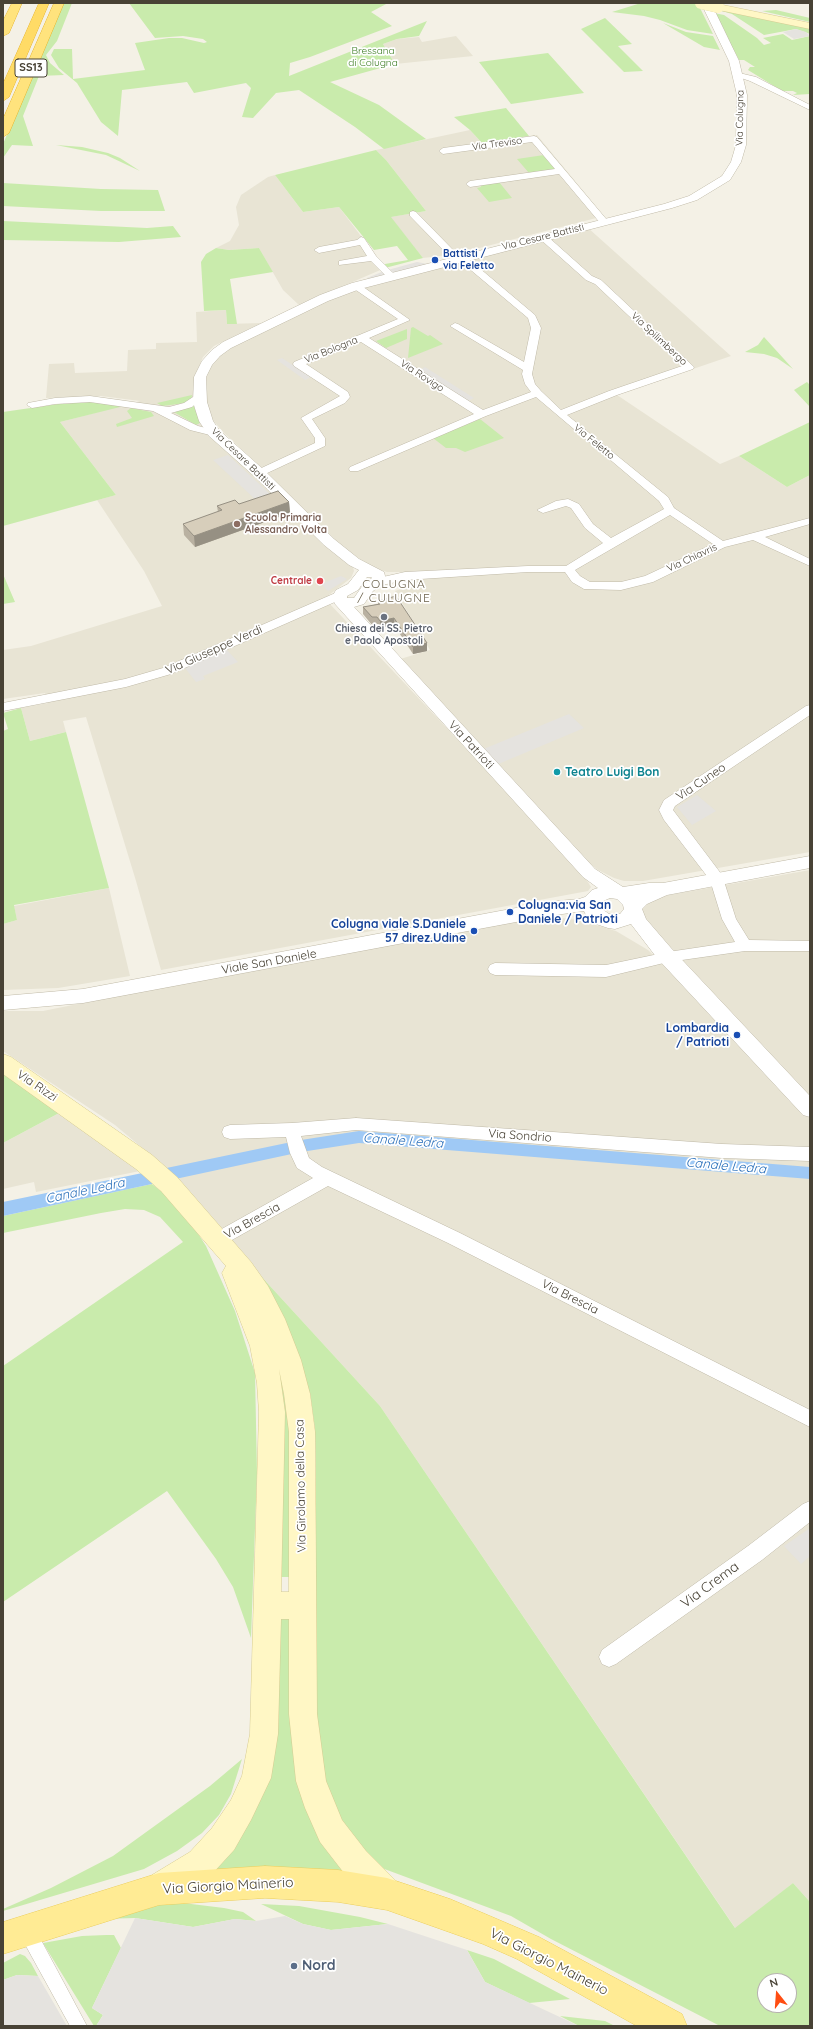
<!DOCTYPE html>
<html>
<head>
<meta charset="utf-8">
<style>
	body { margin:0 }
	#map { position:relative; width:813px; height:2029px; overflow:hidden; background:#f4f1e6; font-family:Quicksand,sans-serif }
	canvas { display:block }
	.frame { position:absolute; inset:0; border:4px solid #484235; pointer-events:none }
	.north { position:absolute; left:757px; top:1973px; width:40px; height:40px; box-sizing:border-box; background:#fff; border:1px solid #b6b3ae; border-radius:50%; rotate:343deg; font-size:11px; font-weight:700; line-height:16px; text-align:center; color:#484235 }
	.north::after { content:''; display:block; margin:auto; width:14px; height:18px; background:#ff4d12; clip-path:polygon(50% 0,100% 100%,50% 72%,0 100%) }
</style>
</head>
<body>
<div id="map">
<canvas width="813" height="2029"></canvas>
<div class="frame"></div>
<div class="north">N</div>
</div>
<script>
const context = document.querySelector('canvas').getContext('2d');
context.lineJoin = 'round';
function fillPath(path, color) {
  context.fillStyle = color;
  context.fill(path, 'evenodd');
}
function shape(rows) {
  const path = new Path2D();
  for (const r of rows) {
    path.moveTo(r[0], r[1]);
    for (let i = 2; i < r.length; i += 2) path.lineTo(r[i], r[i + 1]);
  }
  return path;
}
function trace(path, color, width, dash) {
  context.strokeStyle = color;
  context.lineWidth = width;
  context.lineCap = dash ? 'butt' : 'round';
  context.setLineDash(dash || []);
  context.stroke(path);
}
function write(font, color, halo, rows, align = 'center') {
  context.font = font + ' Quicksand,sans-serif';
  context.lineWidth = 3.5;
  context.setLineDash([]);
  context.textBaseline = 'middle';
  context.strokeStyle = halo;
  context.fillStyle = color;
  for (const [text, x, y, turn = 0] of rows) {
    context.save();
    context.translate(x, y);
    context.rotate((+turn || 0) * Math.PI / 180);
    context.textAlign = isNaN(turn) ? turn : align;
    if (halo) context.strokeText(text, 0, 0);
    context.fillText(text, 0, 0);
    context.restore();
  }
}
fillPath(shape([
	[456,36,473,56,395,64,383,44,397,39,419,37,422,42],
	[470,130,482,143,537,135,604,216,456,254,423,258,390,217,426,211,386,160,376,150],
	[275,175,303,212,339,207,385,268,299,305,283,290,259,248,229,250,216,248,230,241,239,225,236,207,241,195,268,177],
	[587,227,731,356,617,395,720,464,739,456,787,487,810,475,810,852,643,881,624,881,614,878,598,870,589,863,397,660,430,650,395,591,401,589,398,585,405,582,403,572,387,572,375,568,334,543,266,472,223,432,212,419,205,399,207,374,209,367,230,345,354,288],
	[226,310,227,324,261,323,214,346,203,357,200,364,193,400,195,415,200,423,352,564,354,571,351,578,329,595,328,602,508,793,586,879,591,887,588,891,161,970,136,881,86,717,63,721,66,732,30,741,21,708,48,703,45,693,3,699,3,650,31,646,162,606,144,571,97,500,116,495,60,422,140,401,101,396,46,398,49,364,74,363,75,373,127,371,128,350,156,349,156,343,197,342,196,312],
	[810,870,810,1097,657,933,642,915,642,907,658,897],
	[109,888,130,976,58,988,3,990,3,924,17,920,14,906],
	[561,918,579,920,616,931,648,950,692,992,810,1118,810,1902,793,1883,736,1929,380,1406,248,1262,166,1168,115,1125,3,1051,3,1011,43,1011,147,990,520,921],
	[63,1111,140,1171,36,1192,34,1182,3,1189,3,1143]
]), '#e8e4d4');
fillPath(shape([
	[63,3,72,3,57,41,46,55,50,63,64,75,39,76,23,116,33,146,12,145,3,158,3,144],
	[129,3,388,3,371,12,392,26,310,57,290,63,289,76,427,21,419,36,397,39,383,44,395,64,330,82,379,105,426,139,384,149,355,127,299,90,276,93,253,118,242,117,251,88,246,83,194,93,187,82,122,90,118,136,101,122,77,83,59,68,51,55,54,49,72,49,73,79,145,70,135,43,169,38,182,38,204,43,207,42,203,39,183,36,155,38],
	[641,3,698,4,713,34,687,30,660,20,644,16,612,12],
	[713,6,810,27,810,34,796,29,764,35,732,14,715,9],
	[776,10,810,18,810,22,762,11],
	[714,13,724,15,757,38,764,45,771,43,763,38,783,34,792,40,810,36,810,94,793,95,797,93,793,91,782,91,748,70,750,67,755,67,744,60,739,60],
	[605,18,632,44,618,46,643,71,624,72,581,29],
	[663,23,686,32,713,36,720,50,704,47],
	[548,53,584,93,511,104,479,62],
	[506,108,529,136,482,143,470,130,454,117],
	[56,145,82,147,108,153,120,158,140,171,106,155],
	[376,150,386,160,426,211,391,217,423,258,385,268,385,264,408,260,397,246,374,250,339,207,303,212,275,175],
	[544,155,556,169,529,173,517,159],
	[499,182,512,198,489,202,477,188,481,187,480,185],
	[3,183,101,189,158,190,165,211,101,211,3,206],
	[3,221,147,228,173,226,181,237,119,242,3,240],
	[216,248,229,250,259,248,273,272,230,279,237,324,227,324,226,310,204,311,201,262,206,254],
	[413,327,428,336,430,335,443,344,408,358,411,328],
	[407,329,407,339,386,348,376,341],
	[764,337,793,369,777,358,764,354,745,352,758,345],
	[807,382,810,385,810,407,794,390],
	[192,395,191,401,186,403,162,406,157,403],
	[89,402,128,405,60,422,116,495,3,526,3,412,58,404],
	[194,406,200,423,196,425,174,412],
	[131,408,151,412,154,416,117,427,116,424,132,418,127,411],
	[480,419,504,438,465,452,456,448,446,448,433,438],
	[810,422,810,475,787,487,739,456],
	[3,574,15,602,3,604],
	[21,708,30,741,66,732,109,888,14,905,17,920,3,924,3,731,8,729,3,713],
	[3,1072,61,1112,3,1143],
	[152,1184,166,1195,188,1218,206,1246,235,1311,255,1373,257,1473,251,1638,233,1587,216,1559,167,1491,3,1602,3,1366,183,1242,160,1217,144,1210,125,1209,101,1213,3,1233,3,1216],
	[248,1262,380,1406,735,1928,793,1883,810,1902,810,2026,720,2026,551,1939,511,1916,379,1867,357,1846,332,1804,320,1761,316,1707,316,1469,315,1429,310,1393],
	[765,1981,789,1981,789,2005,765,2005],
	[276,1355,290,1401,292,1577,279,1577],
	[294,1615,294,1738,347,1875,207,1871,233,1847,276,1616],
	[242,1759,231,1794,219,1815,202,1833,177,1851,144,1869,3,1911,3,1909,51,1888,113,1856,210,1786],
	[183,1903,224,1908,243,1912,256,1921,235,1919,193,1927,135,1918,100,1919,159,1905],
	[261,1904,299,1906,360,1917,388,1924,331,1930,303,1924],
	[106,1935,114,1935,121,1948,92,2008,103,2015,96,2026,94,2026,43,1943,82,1936],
	[467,1950,494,1959,570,1999,529,2003,485,1982],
	[20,1954,25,1956,31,1963,38,1976,17,1975,3,1980,3,1963],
	[560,2016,605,2021,615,2026,579,2026]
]), '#c9ebac');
fillPath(shape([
	[796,29,806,32,810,36,794,39,783,32],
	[417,262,428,264,368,279,367,278,384,271],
	[282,358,311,377,305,380,277,360],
	[425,367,474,398,468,401,420,370],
	[228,455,270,494,256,500,213,460],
	[341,576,347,579,328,591,321,584],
	[226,649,238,662,203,676,205,679,196,682,185,668],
	[569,714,584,728,496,765,481,750],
	[697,795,716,811,692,825,677,807],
	[810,1528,810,1556,801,1564,784,1546],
	[285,1916,303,1924,331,1930,388,1924,467,1950,485,1982,579,2026,96,2026,103,2015,92,2008,135,1918,193,1927,235,1919,256,1921],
	[17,1975,38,1976,67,2026,3,2026,3,1980]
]), '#e5e3df');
fillPath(shape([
	[359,1131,810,1167,810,1179,359,1143,301,1152,3,1216,3,1202,301,1140,359,1131]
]), '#9fc9f5');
const pedestrian = shape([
	[27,1923,33,1925,87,2026,70,2026,21,1937,19,1931,21,1925,27,1923]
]);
const minor = shape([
	[735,72,756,77,810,105,810,110,750,81,735,76,735,72],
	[534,136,537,137,607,220,607,224,601,224,559,174,470,187,466,184,470,181,555,169,532,142,443,154,439,151,443,148,534,136],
	[413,211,416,212,457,254,465,256,535,315,541,328,532,374,535,384,541,391,561,410,609,391,682,366,595,284,586,280,540,239,540,235,546,235,592,276,601,280,694,367,693,369,617,395,567,415,668,497,674,508,723,541,810,518,810,524,765,537,810,559,810,566,753,540,725,547,653,582,621,590,584,589,572,582,565,572,528,572,405,580,378,586,374,585,372,582,374,579,405,572,528,566,566,566,603,543,585,528,571,508,566,506,543,513,537,510,556,501,568,499,579,504,593,524,611,538,664,509,659,501,536,397,486,416,358,471,350,471,349,469,350,467,474,414,361,342,306,364,348,392,350,397,345,403,312,419,325,438,325,446,263,475,255,475,254,473,255,471,315,443,315,438,301,418,340,396,294,366,293,364,294,362,398,319,353,288,353,284,359,284,410,320,369,338,483,410,531,392,525,384,522,374,523,370,450,326,455,323,458,324,524,362,531,328,528,318,460,261,451,258,410,216,410,212,413,211],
	[670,515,713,544,645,576,621,582,590,582,580,576,575,570,670,515],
	[361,237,364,238,376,256,394,274,394,278,388,278,371,261,339,265,339,261,367,256,360,245,319,253,314,250,319,247,357,240,361,237],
	[199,393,204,396,192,407,171,413,198,426,218,431,219,433,218,435,214,436,190,430,153,411,90,402,55,404,32,408,27,405,28,403,55,398,90,396,169,407,184,403,199,393],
	[340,591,344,592,346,595,344,598,171,674,126,687,3,711,3,703,125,679,163,668,340,591],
	[810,705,810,715,675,806,673,810,722,875,736,919,749,940,810,941,810,951,745,951,668,962,606,977,495,975,490,973,488,969,490,965,495,963,606,965,668,952,735,942,722,919,710,880,664,820,659,810,664,800,806,706,810,705],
	[356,1118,722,1144,810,1147,810,1161,722,1158,356,1130,301,1136,309,1158,322,1167,460,1233,810,1410,810,1427,448,1243,328,1186,223,1245,217,1247,211,1245,209,1240,211,1235,313,1178,297,1168,290,1153,286,1137,230,1139,224,1137,222,1132,224,1127,230,1125,292,1123,356,1118],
	[810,1501,810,1522,762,1560,616,1664,609,1667,602,1664,599,1657,602,1650,748,1546,803,1504,810,1501]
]);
const tertiary = shape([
	[701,3,711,3,739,61,747,95,746,145,741,162,730,180,697,200,672,208,360,289,328,301,231,348,220,356,212,365,206,377,207,402,213,421,219,430,264,470,334,539,359,559,384,572,386,580,384,583,373,591,364,604,354,607,595,869,623,887,649,883,663,883,810,856,810,868,667,895,647,904,642,909,646,919,671,948,810,1096,810,1117,803,1115,657,958,631,924,615,929,608,928,596,924,587,917,584,911,548,916,83,1003,3,1010,3,996,83,989,548,902,579,899,585,897,592,890,598,888,583,877,335,604,332,597,336,590,348,584,359,570,349,565,324,545,254,476,209,436,199,421,193,402,194,377,202,361,212,350,223,342,320,295,352,283,664,204,689,196,722,176,731,162,736,145,737,95,729,61,701,3],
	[367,577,371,577,372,578,363,585,354,598,347,598,347,596,358,590,367,577],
	[610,898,617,899,623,905,624,909,620,914,609,914,602,909,601,902,610,898]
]);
const secondary = shape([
	[718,4,810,23,810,29,714,9,713,7,714,5,718,4],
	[3,1054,11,1057,152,1155,177,1177,251,1262,268,1286,285,1319,301,1360,310,1394,315,1432,317,1714,326,1781,342,1820,366,1851,398,1883,402,1894,398,1905,387,1909,376,1905,344,1873,320,1842,305,1808,296,1781,289,1714,289,1619,281,1619,278,1734,271,1778,251,1820,234,1850,212,1874,163,1901,152,1897,148,1886,152,1875,190,1852,212,1828,231,1800,242,1776,250,1734,259,1412,257,1383,250,1346,222,1273,226,1266,161,1191,136,1169,3,1074,3,1054],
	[279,1369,284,1394,289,1432,289,1592,281,1592,285,1412,279,1369]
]);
const primary = shape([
	[265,1866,338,1870,387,1878,450,1899,539,1937,682,2014,687,2026,637,2026,517,1959,483,1944,387,1910,338,1902,265,1898,159,1905,3,1954,3,1922,159,1873,265,1866]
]);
const trunk = shape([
	[12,3,22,3,9,33,3,36,3,21,12,3],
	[54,3,64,3,9,133,3,137,3,119,54,3]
]);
const motorway = shape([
	[39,3,49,3,9,97,3,101,3,84,39,3]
]);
trace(pedestrian, '#c0baa8', 1);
trace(minor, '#c0baa8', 1);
trace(tertiary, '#c0baa8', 1);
trace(secondary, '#d7cc93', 1);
trace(primary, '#ebce5d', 1);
trace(trunk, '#e7b52d', 1);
trace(motorway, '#e7b52d', 1);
fillPath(pedestrian, '#fff');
fillPath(minor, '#fff');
fillPath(tertiary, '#fff');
fillPath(secondary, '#fff7c5');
fillPath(primary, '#ffeb94');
fillPath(trunk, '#ffe37d');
fillPath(motorway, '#ffdb66');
const secondaryBridge = shape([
	[701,3,718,7]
]);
trace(secondaryBridge, '#d7cc93', 12, []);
trace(secondaryBridge, '#fff7c5', 12);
fillPath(shape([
	[289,502,290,513,195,547,184,535,183,524,218,512,217,506],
	[378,601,427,643,427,651,413,654,394,625,380,628,378,624,372,625,363,614,363,607,378,604]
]), '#b9b1a1');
fillPath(shape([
	[289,502,290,513,195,547,194,536],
	[394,618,394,625,380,628,380,621],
	[427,643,427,651,413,654,413,647]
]), '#969083');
const building = shape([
	[278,491,289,502,194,536,183,524,222,510,217,506,235,500,239,504,278,491],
	[396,596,427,643,413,647,394,618,380,621,377,617,372,617,363,607,380,604,378,601,396,596]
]);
fillPath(building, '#d7cebb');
trace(building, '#969083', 1);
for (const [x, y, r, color] of [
	[435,260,4,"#1a4fb4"],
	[237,524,4,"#8d6e63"],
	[320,581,4,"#e0444e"],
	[384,617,4,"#6b7280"],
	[557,772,4,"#0f9aa8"],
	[510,912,4,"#1a4fb4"],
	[474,931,4,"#1a4fb4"],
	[737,1035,4,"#1a4fb4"],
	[294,1966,4,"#5c6f8a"]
]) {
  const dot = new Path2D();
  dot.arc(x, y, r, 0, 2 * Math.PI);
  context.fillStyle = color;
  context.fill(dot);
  trace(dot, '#fff', 1.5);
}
write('10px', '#3d7d24', '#fff', [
	["Bressana",373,51],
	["di Colugna",373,63]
]);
write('10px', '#484235', '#fff', [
	["Via Colugna",740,118,-89],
	["Via Treviso",497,144,-8],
	["Via Cesare Battisti",543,237,-14],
	["Via Spilimbergo",659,339,43],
	["Via Bologna",331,350,-22],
	["Via Rovigo",422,376,33],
	["Via Feletto",594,442,39],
	["Via Cesare Battisti",243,459,44],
	["Via Chiavris",692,558,-25]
]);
write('bold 10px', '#164399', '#fff', [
	["Battisti /",443,254],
	["via Feletto",443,266]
], 'left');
write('bold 10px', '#785e54', '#fff', [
	["Scuola Primaria",245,518],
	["Alessandro Volta",245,530]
], 'left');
write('bold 10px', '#be3a42', '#fff', [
	["Centrale",312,581]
], 'right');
write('bold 10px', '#5b616d', '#fff', [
	["Chiesa dei SS. Pietro",384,629],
	["e Paolo Apostoli",384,641]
]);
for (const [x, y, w] of [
	[31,68,32]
]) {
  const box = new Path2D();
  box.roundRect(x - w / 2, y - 9, w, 18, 3);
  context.fillStyle = '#fff';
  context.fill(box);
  trace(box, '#484235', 1);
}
write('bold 11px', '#484235', null, [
	["SS13",31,68]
]);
context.letterSpacing = '1px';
write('12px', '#6b614b', '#fff', [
	["COLUGNA",394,584],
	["/ CULUGNE",394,598]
]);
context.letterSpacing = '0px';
write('12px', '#484235', '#fff', [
	["Via Giuseppe Verdi",214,650,-24],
	["Via Patrioti",471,745,47],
	["Via Cuneo",701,782,-34],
	["Viale San Daniele",269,962,-10],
	["Via Rizzi",37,1086,34],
	["Via Sondrio",520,1136,4],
	["Via Brescia",252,1221,-29],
	["Via Brescia",570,1297,27],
	["Via Girolamo della Casa",301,1486,-91]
]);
write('bold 12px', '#0d838f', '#fff', [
	["Teatro Luigi Bon",565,772]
], 'left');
write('bold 12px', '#164399', '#fff', [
	["Colugna:via San",518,905,"left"],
	["Daniele / Patrioti",518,919,"left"],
	["Colugna viale S.Daniele",466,924],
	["57 direz.Udine",466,938],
	["Lombardia",729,1028],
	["/ Patrioti",729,1042]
], 'right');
write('italic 13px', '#276eba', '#fff', [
	["Canale Ledra",403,1141,4],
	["Canale Ledra",726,1166,5],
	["Canale Ledra",85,1191,-12]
]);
write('14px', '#484235', '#fff', [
	["Via Crema",710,1585,-36],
	["Via Giorgio Mainerio",228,1886,-3],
	["Via Giorgio Mainerio",549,1962,27]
]);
write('bold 14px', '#4e5e75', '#fff', [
	["Nord",302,1966]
], 'left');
</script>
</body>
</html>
